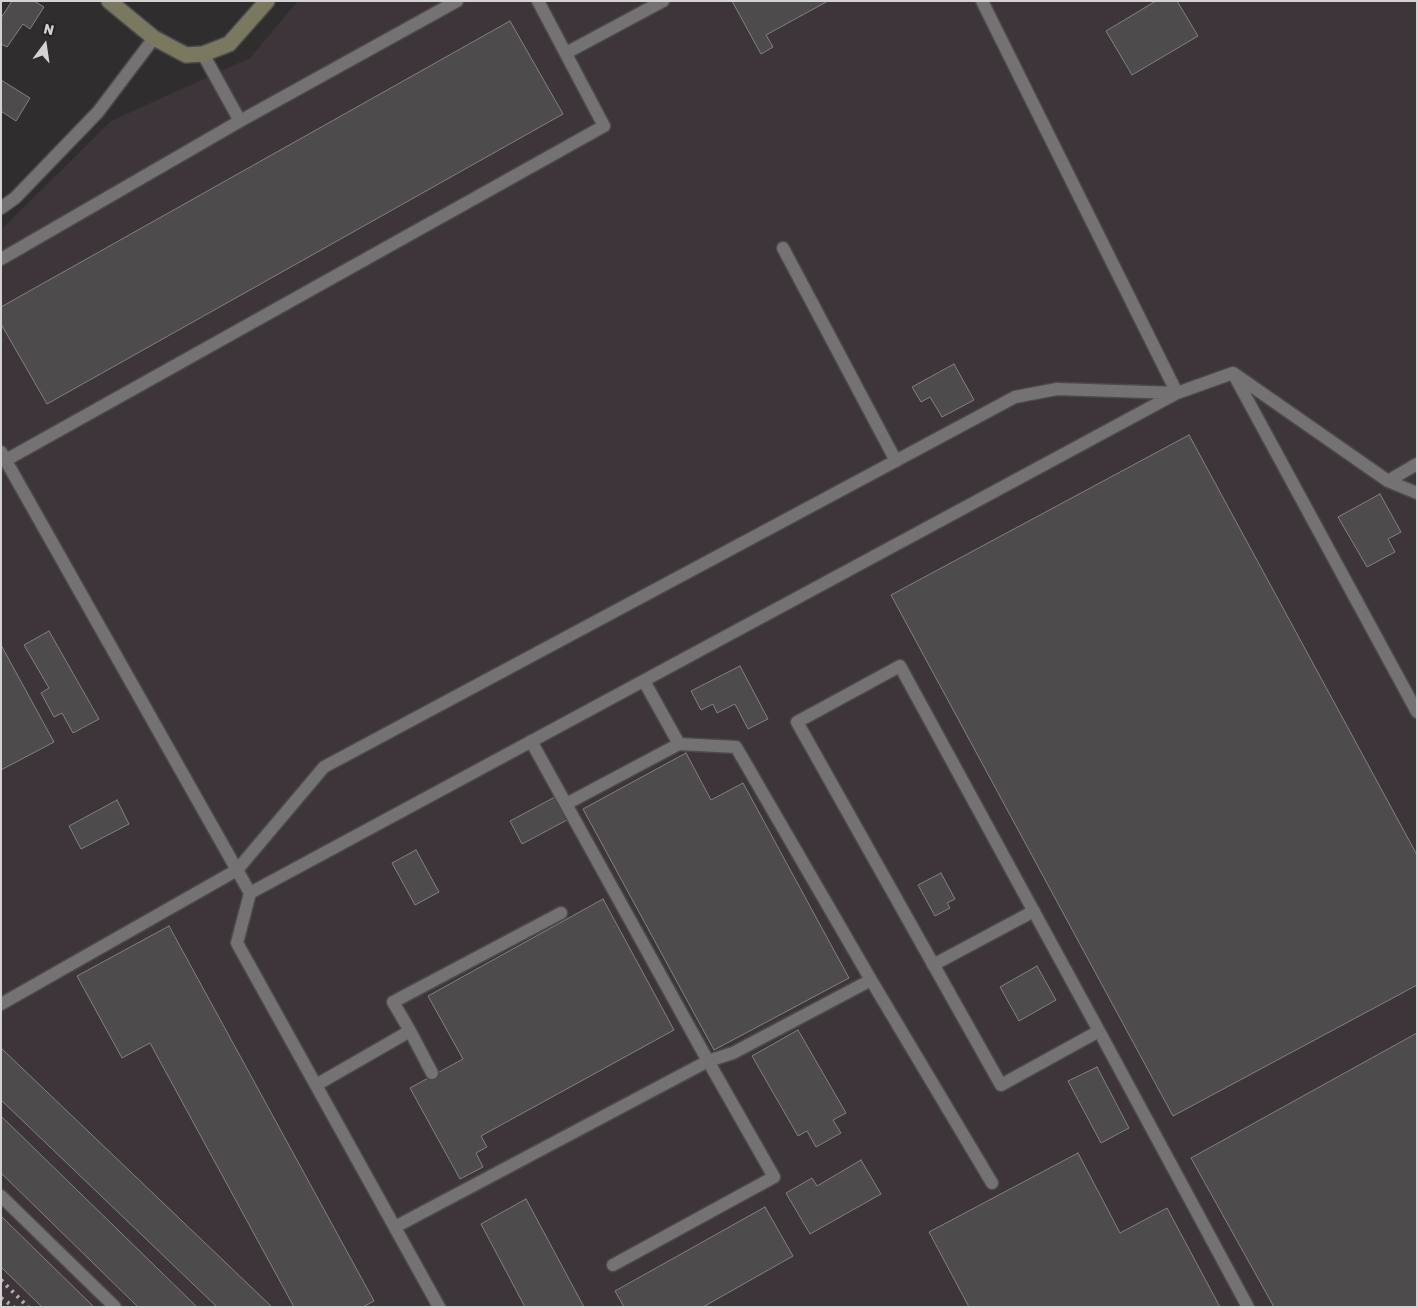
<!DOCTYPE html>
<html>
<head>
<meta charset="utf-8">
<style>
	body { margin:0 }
	#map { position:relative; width:1418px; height:1308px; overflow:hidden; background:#302d2e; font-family:Rubik,sans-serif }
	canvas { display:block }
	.frame { position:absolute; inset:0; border:2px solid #d4d2d3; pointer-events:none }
	.north { position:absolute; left:20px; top:20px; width:50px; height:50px; -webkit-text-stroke:4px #262325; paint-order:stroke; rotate:14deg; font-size:14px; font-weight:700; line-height:20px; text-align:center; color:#d4d2d3 }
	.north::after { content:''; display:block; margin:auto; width:18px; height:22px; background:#d4d2d3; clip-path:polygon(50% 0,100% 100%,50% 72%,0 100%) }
</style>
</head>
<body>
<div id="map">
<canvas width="1418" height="1308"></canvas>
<div class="frame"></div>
<div class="north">N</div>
</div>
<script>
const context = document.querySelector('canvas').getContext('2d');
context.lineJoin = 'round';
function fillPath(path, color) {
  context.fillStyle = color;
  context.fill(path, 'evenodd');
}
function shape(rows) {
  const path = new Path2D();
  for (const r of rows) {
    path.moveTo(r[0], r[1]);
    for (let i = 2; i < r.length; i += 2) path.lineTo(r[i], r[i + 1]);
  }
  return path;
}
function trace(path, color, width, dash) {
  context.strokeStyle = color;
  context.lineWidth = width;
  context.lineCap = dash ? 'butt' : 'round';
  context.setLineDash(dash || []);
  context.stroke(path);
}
fillPath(shape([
	[298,1,1417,1,1417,1307,1,1307,1,230,111,121,250,58]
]), '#3e353a');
const building = shape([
	[12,1,34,1,44,7,30,29,23,24,7,47,1,44,1,18,12,1],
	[732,1,828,1,766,35,773,47,761,54,732,1],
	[1156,1,1177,1,1198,36,1132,75,1106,31,1156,1],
	[510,21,563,114,47,404,1,324,1,307,510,21],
	[1,80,30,98,16,121,1,111,1,80],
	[954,364,974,400,942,417,930,397,921,402,912,387,954,364],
	[1189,435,1417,855,1417,985,1173,1116,891,595,1189,435],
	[1380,494,1401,532,1388,539,1395,552,1367,567,1338,517,1380,494],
	[49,631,99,719,73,733,62,713,54,717,41,693,49,688,24,645,49,631],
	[1,645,54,742,1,770,1,645],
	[740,666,768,719,748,729,735,704,717,713,713,704,701,710,691,691,740,666],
	[686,753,711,800,743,783,849,978,714,1050,583,809,686,753],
	[555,797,567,820,522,844,510,821,555,797],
	[117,800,129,824,81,849,69,826,117,800],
	[416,850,439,892,415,905,392,863,416,850],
	[941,873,955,899,947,903,950,908,935,916,918,885,941,873],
	[603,899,674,1030,481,1136,487,1147,476,1153,483,1167,460,1179,410,1088,463,1059,428,996,603,899],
	[169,926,374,1301,363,1307,294,1307,150,1043,122,1058,77,976,169,926],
	[1037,966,1056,1000,1019,1021,1000,987,1037,966],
	[798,1030,846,1113,833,1120,841,1133,816,1147,807,1131,798,1136,752,1056,798,1030],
	[1417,1033,1417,1307,1274,1307,1191,1158,1417,1033],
	[1,1048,272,1307,217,1307,1,1100,1,1048],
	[1097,1067,1129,1128,1101,1143,1068,1081,1097,1067],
	[1,1116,197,1307,138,1307,1,1173,1,1116],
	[1078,1153,1120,1233,1167,1208,1220,1307,969,1307,929,1232,1078,1153],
	[861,1160,881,1194,810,1234,786,1193,812,1178,817,1186,861,1160],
	[526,1199,584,1307,525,1307,481,1224,526,1199],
	[765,1207,793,1256,703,1307,624,1307,615,1291,765,1207],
	[1,1216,94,1307,42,1307,1,1267,1,1216]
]);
fillPath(building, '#4e4b4c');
trace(building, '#838081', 1);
const lane = shape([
	[566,53,663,1],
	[203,54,240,121,457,1],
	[1,208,15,198,98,112,154,38],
	[783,248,896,461],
	[1,259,240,121],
	[1234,375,1417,712],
	[1,452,250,893,1177,393,982,1],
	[6,460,604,126,538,1],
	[1388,481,1417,464],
	[644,681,679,744,736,747,871,980,992,1183],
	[531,741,708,1061,733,1053,871,980],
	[566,804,679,744],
	[250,893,237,943,439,1307],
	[933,965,1034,911],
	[1,1004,237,870,324,767,1015,397,1057,389,1177,393,1233,373,1388,481,1417,493],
	[410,1031,432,1073],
	[1099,1031,1001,1085,797,722,900,666,1099,1031,1248,1307],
	[316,1085,410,1031,393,1002,561,913],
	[1,1196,115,1307],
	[395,1227,708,1061,774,1177,613,1265]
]);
const secondary = shape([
	[109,1,154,38,186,55,203,54,229,44,267,1]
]);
trace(lane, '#4d4a4c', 15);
trace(secondary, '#4d4a4c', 18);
trace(lane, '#757273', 12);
trace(secondary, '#7a7960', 15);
trace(shape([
	[1,1280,28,1307],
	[1,1298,14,1307]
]), '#b1afb0', 4, [2.5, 5]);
</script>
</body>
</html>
